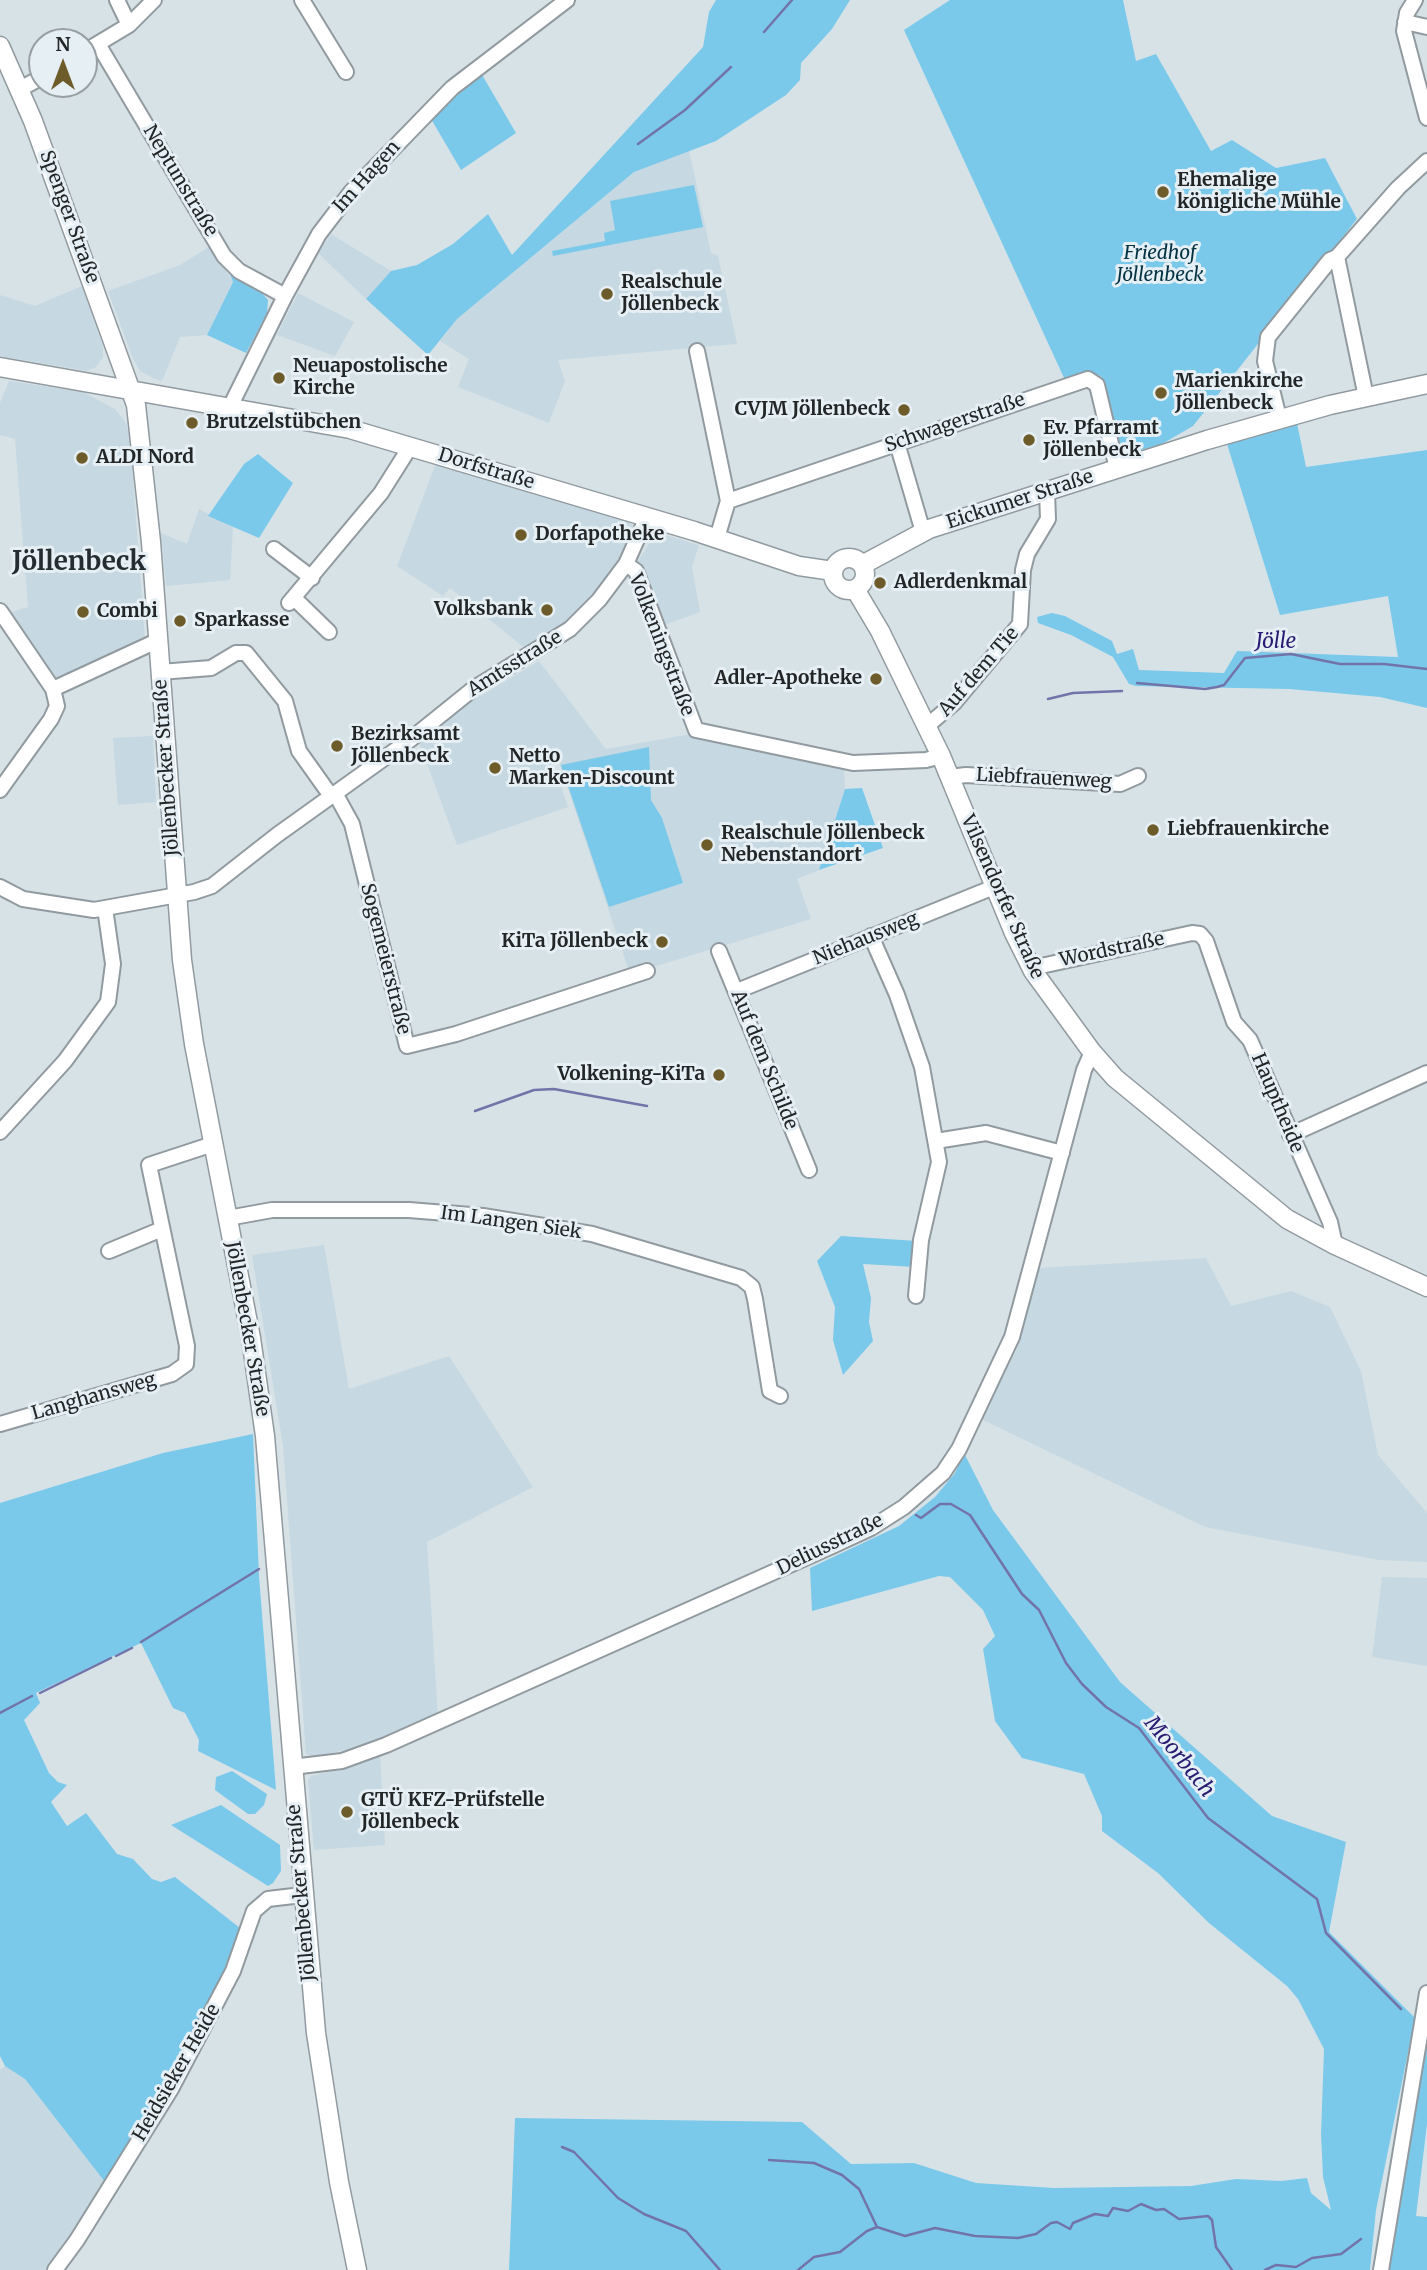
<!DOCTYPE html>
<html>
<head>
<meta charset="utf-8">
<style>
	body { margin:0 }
	#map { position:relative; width:1427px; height:2270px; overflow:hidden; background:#d7e2e7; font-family:Merriweather,serif }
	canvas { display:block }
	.north { position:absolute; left:28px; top:28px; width:70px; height:70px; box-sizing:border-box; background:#e5eff4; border:2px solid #979fa2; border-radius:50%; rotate:0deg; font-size:19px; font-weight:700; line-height:28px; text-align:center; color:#222627 }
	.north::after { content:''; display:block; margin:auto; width:24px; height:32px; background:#6d5c2a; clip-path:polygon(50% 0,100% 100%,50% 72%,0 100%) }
</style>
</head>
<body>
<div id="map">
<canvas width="1427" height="2270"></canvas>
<div class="north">N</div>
</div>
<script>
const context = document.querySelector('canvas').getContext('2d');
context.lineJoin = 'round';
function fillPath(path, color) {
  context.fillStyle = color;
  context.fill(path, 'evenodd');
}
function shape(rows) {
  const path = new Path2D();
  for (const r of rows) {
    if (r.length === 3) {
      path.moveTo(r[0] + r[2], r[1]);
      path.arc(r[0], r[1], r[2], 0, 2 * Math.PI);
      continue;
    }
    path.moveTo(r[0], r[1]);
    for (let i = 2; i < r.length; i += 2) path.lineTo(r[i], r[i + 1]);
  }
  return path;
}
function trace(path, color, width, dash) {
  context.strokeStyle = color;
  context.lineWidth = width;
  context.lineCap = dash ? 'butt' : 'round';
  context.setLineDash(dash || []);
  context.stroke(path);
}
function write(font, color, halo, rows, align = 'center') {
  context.font = font + ' Merriweather,serif';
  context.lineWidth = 6;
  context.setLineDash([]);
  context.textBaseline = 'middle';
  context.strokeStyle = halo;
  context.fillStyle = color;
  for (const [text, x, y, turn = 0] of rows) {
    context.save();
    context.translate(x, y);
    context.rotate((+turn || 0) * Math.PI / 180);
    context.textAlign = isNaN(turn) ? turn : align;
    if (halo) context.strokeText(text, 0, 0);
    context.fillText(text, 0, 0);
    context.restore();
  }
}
fillPath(shape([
	[689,150,711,253,718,256,737,344,558,360,565,381,549,423,458,387,469,359,440,341,457,319,634,172],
	[331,234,391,271,366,299,318,253],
	[209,247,233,281,207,335,180,337,162,381,153,378,140,371,133,359,108,291,180,265],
	[82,286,103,347,103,357,96,367,87,371,0,356,0,295,35,306],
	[298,293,354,322,335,356,277,335],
	[9,381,83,392,115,409,126,423,130,438,145,640,59,681,9,613,28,607,15,439,0,435,0,403],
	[436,463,625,520,632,525,632,533,605,583,563,625,526,649,450,588,443,596,397,566],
	[199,509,233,527,230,580,166,586,161,533,187,544],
	[662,534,699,545,692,567,700,612,661,626,638,561,654,536],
	[539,661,606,749,691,734,844,768,845,789,819,870,797,879,811,919,630,974,559,762,553,763,568,807,457,845,419,742,446,723,457,710],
	[153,736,156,802,118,805,113,738],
	[324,1245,349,1389,449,1356,533,1487,427,1542,438,1717,379,1742,314,1757,306,1754,283,1446,252,1255],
	[1206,1258,1231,1306,1291,1291,1330,1307,1361,1371,1378,1455,1427,1513,1427,1562,1379,1560,1205,1527,981,1419,1017,1349,1039,1268],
	[1382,1577,1427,1578,1427,1666,1372,1657],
	[380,1753,385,1845,314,1850,308,1781,311,1776,351,1766],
	[5,2066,25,2079,105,2182,73,2234,45,2270,0,2270,0,2070]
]), '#c6d8e1');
fillPath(shape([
	[716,0,850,0,832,29,801,63,800,80,786,95,716,141,634,172,457,319,428,355,366,299,391,271,417,265,453,244,488,214,512,255,703,47,709,12],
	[950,0,1123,0,1136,61,1156,54,1211,151,1232,140,1276,168,1325,158,1357,219,1193,426,1162,444,1119,456,1107,390,1102,377,1090,371,1065,380,904,30],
	[481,73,516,133,461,170,431,119,452,95],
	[694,185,703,227,553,256,552,251,605,241,604,233,615,230,610,201],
	[230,274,259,290,268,300,267,313,246,353,207,335,233,282],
	[1297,423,1306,467,1427,450,1427,708,1380,697,1289,689,1136,686,1129,684,1113,657,1071,635,1038,623,1037,617,1052,613,1065,616,1112,641,1117,654,1133,649,1139,670,1224,673,1237,651,1398,657,1388,596,1280,615,1227,444],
	[258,454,293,483,259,538,208,516,244,464],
	[649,747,651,800,662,818,683,883,609,907,561,765],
	[862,788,883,848,819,870,845,789],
	[841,1236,917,1241,915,1267,863,1264,871,1298,869,1322,873,1341,843,1375,833,1340,835,1307,817,1261],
	[253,1434,259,1576,276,1790,198,1751,199,1740,185,1713,173,1708,141,1643,36,1693,40,1703,24,1720,49,1773,58,1782,67,1785,51,1802,67,1826,86,1813,117,1854,133,1859,152,1879,161,1882,175,1877,240,1928,218,1985,166,2083,105,2182,25,2079,5,2066,0,2056,0,1503,163,1453],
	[964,1453,993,1510,1120,1682,1272,1816,1346,1842,1329,1932,1415,2018,1376,2210,1370,2270,509,2270,515,2118,802,2122,851,2164,914,2163,976,2183,1054,2188,1191,2186,1236,2179,1281,2181,1307,2178,1311,2193,1331,2210,1323,2177,1321,2134,1324,2049,1298,1999,1287,1986,1209,1923,1158,1873,1102,1831,1102,1816,1084,1774,1022,1758,995,1721,983,1649,995,1636,983,1610,950,1577,939,1576,812,1611,810,1568,899,1526,935,1497,955,1473],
	[232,1771,267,1794,264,1805,255,1814,248,1814,215,1790,216,1777],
	[221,1805,280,1845,281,1871,273,1883,268,1886,171,1825],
	[1427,2032,1427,2124,1416,2216,1427,2217,1427,2270,1386,2270]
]), '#7ac9eb');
trace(shape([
	[764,32,792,0],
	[638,144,685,110,731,67],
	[1137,683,1205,689,1217,687,1224,685,1245,658,1291,654,1340,664,1384,664,1427,669],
	[1048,699,1073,693,1122,691],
	[475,1111,534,1090,554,1089,647,1106],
	[916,1515,921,1518,940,1504,951,1504,970,1515,1022,1594,1039,1610,1066,1663,1082,1684,1106,1707,1139,1728,1208,1818,1317,1899,1326,1933,1401,2009],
	[141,1642,259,1569],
	[116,1656,132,1648],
	[40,1693,111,1658],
	[0,1713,32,1696],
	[562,2147,574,2152,618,2198,644,2214,686,2231,720,2270],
	[769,2160,814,2163,842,2175,859,2189,877,2227],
	[798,2270,814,2257,840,2252,867,2231,877,2227,905,2236,935,2228,975,2236,1018,2238,1036,2234,1051,2223,1057,2222,1070,2229,1073,2223,1095,2214,1108,2216,1113,2208,1128,2211,1141,2204,1156,2210,1164,2209,1179,2219,1208,2216,1212,2220,1216,2247,1232,2270],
	[1265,2270,1276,2265,1296,2267,1312,2258,1341,2254,1361,2239]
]), '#7274a9', 2.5);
const minor = shape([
	[117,0,129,25],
	[302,0,346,72],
	[1415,0,1407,13,1404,31,1427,118],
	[1405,22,1427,27],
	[98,44,224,256,239,271,285,296],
	[84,52,129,25,154,0],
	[20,89,42,77],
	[1337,257,1366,397],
	[697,351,728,501,717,538],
	[231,405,285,296,319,234,351,192,452,88,567,0],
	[1279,418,1265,361,1268,337,1330,260,1337,257,1398,188,1427,161],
	[897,443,923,532],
	[728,501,1088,379,1097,385,1117,469],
	[274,549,312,578],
	[626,564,636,571,696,730,853,763,926,760,941,756],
	[294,598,329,632],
	[289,603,381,493,410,447],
	[0,611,53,689,57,706,51,719,0,790],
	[160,672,211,668,236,653,246,653,285,701,299,751,331,796],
	[53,689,159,640],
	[927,726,954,703,1020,624,1023,570,1027,554,1048,519,1047,492],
	[949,777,966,775,1120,784,1138,776],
	[335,793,352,824,407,1046,456,1034,647,971],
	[0,887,23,899,94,910,194,892,212,886,277,835,411,739,473,689,570,629,599,600,626,564,647,517],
	[871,936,897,995,922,1067,939,1162,921,1240,916,1296],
	[719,951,809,1170],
	[1033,971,1041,966,1192,933,1200,934,1206,941,1234,1022,1250,1040,1330,1222,1335,1245],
	[737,991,994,887],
	[0,1132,65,1061,108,1002,113,964,105,908],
	[1290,1135,1427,1073],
	[936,1141,986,1133,1062,1153],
	[228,1218,272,1210,409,1210,483,1216,592,1234,741,1278,752,1287,755,1299,770,1391,780,1396],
	[109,1251,162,1229],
	[0,1424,172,1374,186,1364,187,1346,149,1165,213,1144],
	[292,1767,342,1761,386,1745,832,1546,871,1528,904,1507,943,1473,959,1449,1012,1337,1084,1070,1092,1052],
	[55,2270,77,2240,171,2089,233,1971,254,1911,268,1899,302,1895],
	[1381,2270,1427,1993]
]);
const major = shape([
	[0,46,33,121,136,405,151,542,182,960,194,1044,251,1338,265,1436,316,2033,339,2182,357,2270],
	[0,367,350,429,694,531,799,566,833,571],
	[849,574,16],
	[862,565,929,529,1207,440,1330,405,1427,384],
	[855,589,880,631,941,756,1014,933,1033,971,1092,1052,1115,1078,1287,1219,1335,1245,1427,1287]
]);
trace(minor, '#919a9f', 18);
trace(major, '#919a9f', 21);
trace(minor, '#fff', 14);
trace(major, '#fff', 18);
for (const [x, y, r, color] of [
	[1163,192,7,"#6d5c2a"],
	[607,294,7,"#6d5c2a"],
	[279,378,7,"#6d5c2a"],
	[1161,393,7,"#6d5c2a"],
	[904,410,7,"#6d5c2a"],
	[192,423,7,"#6d5c2a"],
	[1029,440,7,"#6d5c2a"],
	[82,458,7,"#6d5c2a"],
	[521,535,7,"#6d5c2a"],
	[880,583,7,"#6d5c2a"],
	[547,610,7,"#6d5c2a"],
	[83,612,7,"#6d5c2a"],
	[180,621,7,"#6d5c2a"],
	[876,679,7,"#6d5c2a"],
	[337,746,7,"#6d5c2a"],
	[495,768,7,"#6d5c2a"],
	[1153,830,7,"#6d5c2a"],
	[707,845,7,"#6d5c2a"],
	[662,942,7,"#6d5c2a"],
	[719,1075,7,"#6d5c2a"],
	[347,1812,7,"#6d5c2a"]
]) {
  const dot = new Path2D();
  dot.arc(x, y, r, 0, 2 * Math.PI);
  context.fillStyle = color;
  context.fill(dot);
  trace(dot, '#e5eff4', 2.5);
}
write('19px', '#222627', '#e5eff4', [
	["Im Hagen",367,177,-48],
	["Neptunstraße",180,181,59],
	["Spenger Straße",69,217,70],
	["Schwagerstraße",955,423,-19],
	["Dorfstraße",486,469,17],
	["Eickumer Straße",1020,500,-18],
	["Volkeningstraße",661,645,69],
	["Amtsstraße",515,664,-32],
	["Auf dem Tie",979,672,-49],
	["Jöllenbecker Straße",167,768,-94],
	["Liebfrauenweg",1044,779,3],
	["Vilsendorfer Straße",1002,897,66],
	["Niehausweg",866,939,-22],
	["Wordstraße",1112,950,-12],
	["Sogemeierstraße",385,959,76],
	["Auf dem Schilde",764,1060,68],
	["Hauptheide",1277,1103,67],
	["Im Langen Siek",511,1223,8],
	["Jöllenbecker Straße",247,1329,80],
	["Langhansweg",94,1397,-16],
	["Deliusstraße",830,1545,-26],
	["Jöllenbecker Straße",302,1893,-95],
	["Heidsieker Heide",177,2073,-60]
]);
write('bold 19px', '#222627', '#e5eff4', [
	["Ehemalige",1177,181],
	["königliche Mühle",1177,203],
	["Realschule",621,283],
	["Jöllenbeck",621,305],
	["Neuapostolische",293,367],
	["Kirche",293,389],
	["Marienkirche",1175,382],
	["Jöllenbeck",1175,404],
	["CVJM Jöllenbeck",890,410,"right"],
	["Brutzelstübchen",206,423],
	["Ev. Pfarramt",1043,429],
	["Jöllenbeck",1043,451],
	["ALDI Nord",96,458],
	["Dorfapotheke",535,535],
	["Adlerdenkmal",894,583],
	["Volksbank",533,610,"right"],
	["Combi",97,612],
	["Sparkasse",194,621],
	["Adler-Apotheke",862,679,"right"],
	["Bezirksamt",351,735],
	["Jöllenbeck",351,757],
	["Netto",509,757],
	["Marken-Discount",509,779],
	["Liebfrauenkirche",1167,830],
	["Realschule Jöllenbeck",721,834],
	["Nebenstandort",721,856],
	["KiTa Jöllenbeck",648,942,"right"],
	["Volkening-KiTa",705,1075,"right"],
	["GTÜ KFZ-Prüfstelle",361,1801],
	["Jöllenbeck",361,1823]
], 'left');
write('italic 19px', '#033243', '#e5eff4', [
	["Friedhof",1160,254],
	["Jöllenbeck",1160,276]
]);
write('italic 21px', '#2a1c72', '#e5eff4', [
	["Jölle",1276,642],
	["Moorbach",1179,1757,51]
]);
write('bold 26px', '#252d30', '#e5eff4', [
	["Jöllenbeck",79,563]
]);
</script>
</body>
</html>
